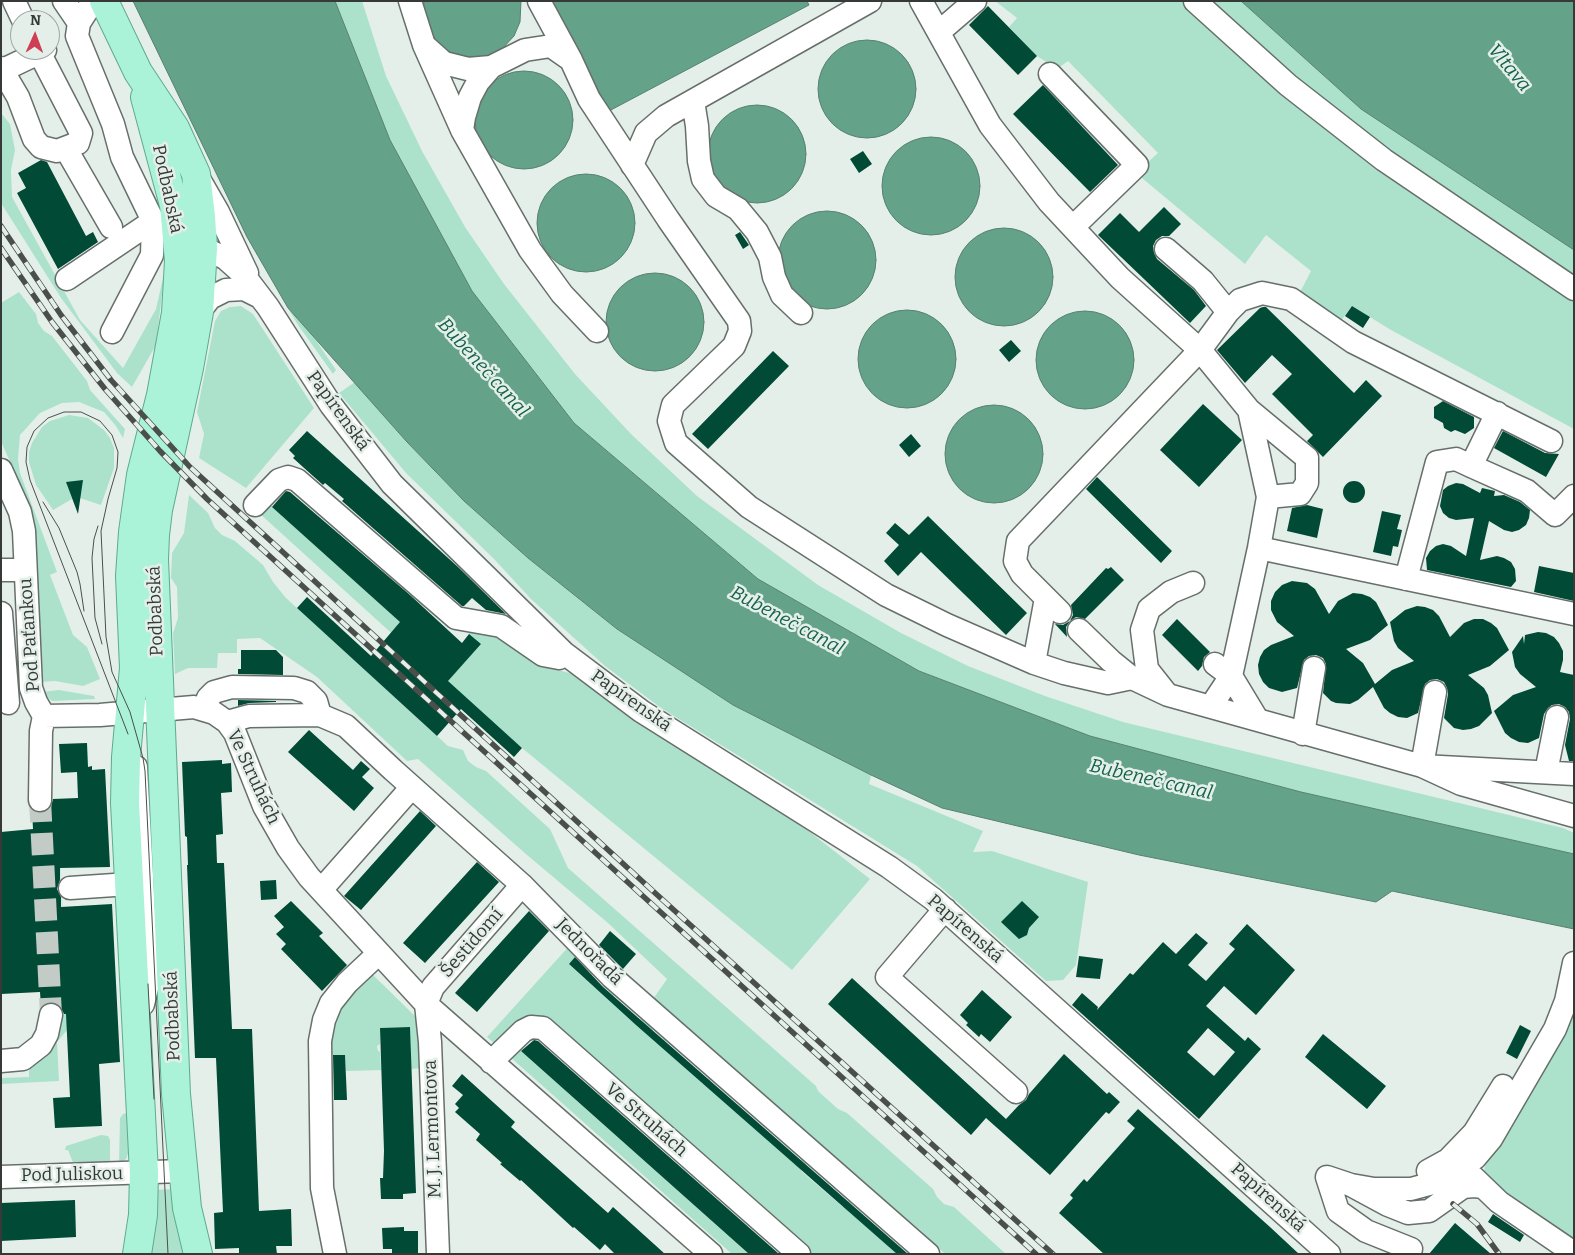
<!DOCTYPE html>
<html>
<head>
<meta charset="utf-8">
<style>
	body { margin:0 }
	#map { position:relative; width:1575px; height:1255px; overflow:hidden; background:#e5efea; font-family:Bitter,serif }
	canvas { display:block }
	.frame { position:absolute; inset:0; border:2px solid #353937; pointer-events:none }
	.north { position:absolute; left:10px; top:10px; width:50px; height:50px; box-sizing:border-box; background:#e5efea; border:1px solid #9fa6a2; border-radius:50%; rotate:2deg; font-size:14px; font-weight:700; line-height:20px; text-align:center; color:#353937 }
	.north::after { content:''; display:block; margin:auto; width:18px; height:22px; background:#cf3f53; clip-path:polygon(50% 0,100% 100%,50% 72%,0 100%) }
</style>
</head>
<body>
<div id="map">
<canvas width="1575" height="1255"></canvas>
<div class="frame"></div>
<div class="north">N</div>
</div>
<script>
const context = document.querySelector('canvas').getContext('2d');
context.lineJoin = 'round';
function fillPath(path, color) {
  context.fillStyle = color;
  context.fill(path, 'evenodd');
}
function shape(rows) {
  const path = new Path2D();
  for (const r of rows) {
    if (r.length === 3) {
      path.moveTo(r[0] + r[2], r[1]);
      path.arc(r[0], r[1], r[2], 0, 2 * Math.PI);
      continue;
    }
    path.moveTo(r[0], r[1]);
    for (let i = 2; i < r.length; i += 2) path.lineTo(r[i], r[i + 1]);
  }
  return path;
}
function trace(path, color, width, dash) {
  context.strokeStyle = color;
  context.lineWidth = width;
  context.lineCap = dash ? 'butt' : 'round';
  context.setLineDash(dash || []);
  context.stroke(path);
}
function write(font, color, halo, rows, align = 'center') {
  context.font = font + ' Bitter,serif';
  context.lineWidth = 5;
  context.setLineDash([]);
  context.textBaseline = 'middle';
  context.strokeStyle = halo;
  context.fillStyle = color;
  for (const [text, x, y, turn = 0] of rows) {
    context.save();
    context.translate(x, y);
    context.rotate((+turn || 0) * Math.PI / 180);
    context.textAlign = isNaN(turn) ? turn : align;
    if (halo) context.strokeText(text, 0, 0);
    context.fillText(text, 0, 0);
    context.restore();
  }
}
fillPath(shape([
	[335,1,362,1,386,76,422,151,465,227,504,284,575,374,631,434,697,496,818,585,901,633,968,666,1045,696,1123,722,1563,828,1574,833,1574,854,1301,792,1090,736,919,671,758,579,574,423,472,291,390,140],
	[995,1,1241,1,1361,109,1574,250,1574,429,1391,330,1352,306,1340,322,1298,296,1311,271,1266,235,1245,264,1136,173,1158,153,1068,61,1057,69,1037,56,1009,27,1017,18],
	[1,113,10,124,15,150,11,170,12,197,80,320,123,368,156,309,165,269,156,345,132,387,117,373,61,298,1,203],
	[19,292,36,314,38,323,44,331,52,336,87,381,90,390,125,429,123,438,116,426,104,412,79,402,62,403,40,413,20,435,18,459,20,473,57,572,50,575,73,635,87,647,100,679,83,686,55,681,40,682,23,492,1,441,1,303],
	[241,306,253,314,314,408,246,488,199,458,204,434,197,412,215,321,221,311,230,307],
	[288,308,311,333,336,370,333,374,298,325],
	[355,382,407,442,464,501,528,558,617,629,733,705,871,775,869,784,983,831,973,852,992,851,1088,882,1076,965,1063,980,1046,981,917,866,661,708,605,666,531,599,494,559,406,473,339,393],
	[69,415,88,418,104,430,110,438,114,448,114,468,101,505,80,498,67,484,72,499,53,510,36,485,29,462,29,452,32,443,42,427,50,421],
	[189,495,208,513,215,528,222,535,235,541,263,565,273,582,286,598,448,746,463,750,468,761,476,767,486,771,550,829,568,868,816,1086,818,1091,838,1109,847,1113,933,1189,937,1197,944,1204,954,1207,1006,1254,945,1254,919,1229,699,1044,653,999,667,979,608,923,527,855,418,759,407,761,317,677,260,638,237,639,237,653,218,653,217,668,188,668,175,674,173,633,178,618,177,587,171,578,172,553,184,533],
	[268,503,436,654,450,678,480,645,469,635,468,628,476,625,551,668,573,674,613,705,662,737,797,822,870,879,792,970,522,748,431,669,259,513],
	[59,690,94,696,95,699,52,701,42,692],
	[58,807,68,1029,57,1042,59,1081,1,1084,1,1078,29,1077,29,1064,55,1014,66,1014],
	[571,944,810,1159,801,1171,843,1207,853,1196,855,1198,846,1209,898,1254,806,1254,546,1024,496,1045,487,1037],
	[578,954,595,968,585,979,569,964],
	[596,970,607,980,598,990,587,981],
	[619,990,646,1014,636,1024,610,1001],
	[658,1025,668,1034,659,1044,648,1035],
	[670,1036,712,1074,703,1084,661,1046],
	[714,1076,804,1156,796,1165,706,1086],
	[367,969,421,1022,423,1068,411,1069,410,1027,380,1028,380,1044,377,1046,378,1051,380,1052,381,1068,385,1068,385,1070,346,1071,345,1055,331,1055,325,1029],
	[1574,993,1574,1247,1482,1183,1485,1166,1569,1014],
	[536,1034,521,1051,749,1254,732,1254,509,1056],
	[127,1113,129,1151,126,1159,119,1164,120,1118,123,1114],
	[101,1135,108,1136,110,1140,110,1165,74,1165,68,1150,65,1150,66,1146],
	[173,1189,187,1254,146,1254,153,1190]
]), '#ace2cb');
const water = shape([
	[133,1,335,1,390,140,472,291,574,423,758,579,919,671,1090,736,1301,792,1574,854,1574,929,1392,891,1376,902,1139,855,942,808,871,775,733,705,617,629,528,558,464,501,407,442,288,308,247,237,133,1],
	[424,1,521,1,520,22,514,36,502,49,485,57,465,58,447,52,433,39,423,11,424,1],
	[551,1,807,1,809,5,609,111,551,1],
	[1241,1,1574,1,1574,250,1361,109,1241,1],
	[867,89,49],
	[524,120,49],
	[757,154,49],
	[931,186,49],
	[586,223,49],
	[827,260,49],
	[1004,277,49],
	[655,322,49],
	[907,359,49],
	[1085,360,49],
	[994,454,49]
]);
fillPath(water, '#64a28a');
trace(water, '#568271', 1);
fillPath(shape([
	[988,6,1037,56,1018,75,969,25],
	[1043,85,1118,165,1090,192,1013,114],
	[863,151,872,164,859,173,850,159],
	[41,160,47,162,86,236,93,232,98,242,58,269,17,193,26,188,18,173],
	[1164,207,1181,224,1169,236,1162,236,1156,240,1153,246,1154,253,1157,259,1194,290,1206,306,1190,323,1098,235,1120,213,1139,232],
	[740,232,749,245,743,249,735,235],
	[1352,306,1370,317,1363,328,1345,316],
	[1263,307,1266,307,1354,393,1366,380,1382,396,1323,457,1307,441,1313,435,1272,394,1292,374,1272,355,1245,383,1217,350,1260,308],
	[1011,340,1021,351,1009,362,999,350],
	[773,351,789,366,708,449,692,434],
	[1443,401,1474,417,1474,428,1465,434,1455,430,1451,432,1444,428,1443,423,1434,418,1434,407],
	[1203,404,1242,440,1199,487,1160,450],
	[307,431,457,566,506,614,486,610,472,598,464,606,462,606,342,501,344,499,325,483,323,485,293,458,295,456,289,450],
	[1503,431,1545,453,1559,454,1546,477,1494,448],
	[911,434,921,446,909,457,899,445],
	[1097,477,1172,551,1161,563,1086,489],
	[83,480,78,514,66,482],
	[1354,492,11],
	[1456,483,1463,484,1480,493,1482,488,1495,491,1494,496,1504,495,1520,502,1530,510,1529,518,1526,525,1519,530,1512,532,1504,530,1489,521,1480,560,1497,556,1504,558,1511,562,1515,569,1516,581,1511,587,1427,570,1426,558,1430,551,1436,546,1443,544,1451,546,1466,556,1474,518,1456,520,1449,518,1443,513,1440,506,1443,490,1448,486],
	[286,491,290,492,410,595,462,643,469,634,481,644,448,681,522,748,514,757,461,709,437,736,297,608,307,597,371,656,400,622,272,507],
	[1307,505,1323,509,1317,538,1287,531,1292,508],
	[1382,511,1401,515,1397,529,1402,530,1398,547,1393,546,1391,556,1373,552],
	[928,516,1027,613,1006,635,921,552,898,576,884,561,899,545,886,533,895,523,909,535],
	[1539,566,1574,573,1574,601,1534,592],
	[1111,567,1124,580,1085,619,1076,617,1070,621,1066,627,1067,637,1055,624,1063,625,1070,621,1073,615,1071,605,1106,568,1108,569],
	[1292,581,1307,583,1315,589,1329,614,1338,601,1353,593,1362,594,1370,597,1376,602,1388,625,1370,640,1346,649,1363,663,1375,684,1392,670,1414,661,1398,648,1394,641,1390,622,1405,610,1417,606,1425,607,1433,610,1439,616,1450,637,1464,623,1474,619,1483,619,1491,623,1497,628,1509,650,1490,666,1468,675,1484,688,1488,695,1492,713,1479,726,1471,729,1463,730,1454,728,1444,718,1448,694,1447,688,1444,682,1437,679,1430,680,1425,684,1418,713,1407,718,1398,717,1390,713,1384,708,1373,687,1358,700,1350,704,1336,703,1331,701,1323,693,1326,664,1323,658,1316,655,1309,656,1304,660,1297,688,1282,692,1269,688,1263,682,1259,674,1258,665,1260,657,1264,650,1271,645,1294,636,1277,622,1271,610,1271,601,1275,592,1282,585],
	[1177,619,1210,652,1204,657,1202,666,1198,671,1162,635],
	[1538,632,1546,633,1554,637,1559,643,1563,651,1563,660,1560,672,1574,675,1574,761,1569,761,1565,745,1570,719,1569,712,1565,707,1559,704,1552,705,1548,708,1544,714,1539,738,1528,743,1519,742,1511,738,1505,733,1494,711,1513,695,1536,687,1520,674,1515,667,1512,652,1523,636,1524,644,1525,635],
	[241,650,276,650,283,657,283,675,238,674,238,669,241,669],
	[238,700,276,701,276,702,249,703,238,706],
	[309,730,353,770,361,761,370,769,362,777,374,788,354,811,288,752],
	[87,743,88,767,92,766,92,770,105,769,110,867,60,868,60,880,57,889,61,897,61,907,112,904,120,1062,99,1064,102,1126,55,1128,53,1098,70,1097,66,1014,64,1014,60,1006,54,1002,46,1003,41,1007,40,992,1,994,1,832,33,829,32,810,40,813,46,812,51,807,53,799,78,798,77,772,61,773,59,744],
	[222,760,222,764,231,763,232,792,221,793,223,834,216,835,217,863,224,863,232,1029,252,1029,259,1211,291,1209,292,1246,276,1246,277,1254,239,1254,239,1248,215,1249,214,1213,223,1212,216,1058,195,1058,187,865,188,865,187,837,185,836,182,762],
	[420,811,436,826,361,910,344,896],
	[477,862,499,882,425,963,403,943],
	[276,880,277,899,261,900,260,881],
	[291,901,323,933,319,936,347,965,322,991,281,949,286,944,276,934,284,927,274,916],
	[1022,901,1039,917,1029,928,1027,935,1019,939,1001,922],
	[529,911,549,931,477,1012,455,993],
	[1247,924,1295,970,1256,1015,1224,986,1206,1006,1245,1041,1248,1037,1261,1049,1199,1119,1072,1005,1082,993,1098,1007,1097,1010,1130,973,1133,975,1163,942,1176,954,1196,933,1208,943,1188,965,1206,981,1235,949,1229,944],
	[1208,1028,1235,1052,1214,1076,1187,1052],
	[610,931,636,954,623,969,599,945],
	[1079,956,1103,959,1100,979,1076,977],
	[575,957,603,987,908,1254,897,1254,636,1025,569,964],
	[852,978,1006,1119,1019,1105,1026,1100,1029,1094,1064,1054,1107,1094,1109,1092,1120,1102,1109,1114,1106,1112,1050,1175,986,1118,971,1135,828,1004],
	[982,990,1012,1017,990,1042,981,1034,979,1037,966,1025,968,1023,960,1015],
	[1520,1025,1531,1031,1517,1059,1506,1053],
	[410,1027,416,1193,403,1194,403,1199,381,1199,380,1178,383,1178,384,1151,380,1028],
	[1323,1034,1386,1086,1367,1109,1305,1057],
	[534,1040,538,1041,779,1254,749,1254,521,1051],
	[333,1055,345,1055,347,1100,334,1100],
	[462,1074,515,1122,511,1127,608,1213,613,1207,665,1254,615,1254,605,1244,600,1250,574,1227,573,1228,521,1180,520,1181,500,1164,502,1163,476,1140,480,1134,455,1112,459,1108,455,1104,463,1095,452,1086],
	[1138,1109,1270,1227,1299,1254,1104,1254,1059,1213,1073,1198,1070,1195,1084,1179,1087,1182,1135,1128,1127,1121],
	[75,1200,76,1237,1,1241,1,1203],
	[1493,1214,1524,1235,1520,1242,1488,1222],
	[1455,1223,1491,1254,1429,1254],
	[404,1227,404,1231,418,1231,418,1254,392,1254,392,1249,383,1249,382,1228]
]), '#004a36');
trace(shape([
	[40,800,51,1015]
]), '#c2cbc6', 22, [22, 11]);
const minor = shape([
	[14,1,23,20],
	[64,1,79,23],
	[102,1,88,9,79,23,77,36,113,124,122,157,153,221,152,255,112,332],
	[410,1,424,45,462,130,530,250,562,294,597,331],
	[539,1,571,60,589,99,668,219,739,321,740,331,734,346,673,405,669,421,676,443,749,507,886,595,947,625,1034,663,1064,673,1108,683,1132,678],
	[921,1,990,125,1049,202,1120,278,1200,350,1249,410,1268,497,1259,548,1231,676,1211,706],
	[1195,1,1288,85,1384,160,1574,289],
	[939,32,975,1],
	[425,46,444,63,468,69,491,67,525,50,551,46,571,60],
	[1,68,18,97,34,139,41,147,57,151,78,143,81,133,38,50],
	[3,70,45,50],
	[1050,74,1137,165,1073,227],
	[693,101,697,126,699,161,703,179,716,196,738,209,757,232,770,257,774,277,782,295,801,313],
	[462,130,464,117,470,97,478,82,491,67],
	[66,149,111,227],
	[632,165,646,133,666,116,870,1],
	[199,179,218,212,247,273],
	[193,236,203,248,225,258,243,274,268,307,331,405,392,484,564,653,641,711,889,867,933,899,1329,1254],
	[67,279,153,221],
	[199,312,210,298,226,290,244,289,260,297],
	[1228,312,1240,300,1262,293,1291,299,1353,342,1551,441],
	[1249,410,1307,458,1307,483,1300,494,1268,497],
	[1471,466,1497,413],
	[1,470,20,512,24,531,31,688,36,702,44,716],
	[255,505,279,480,288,477,297,480,456,618,501,626,543,655,559,658,564,653],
	[1259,548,1574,614],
	[1,570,25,570],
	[1406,579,1437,462,1456,459,1471,466,1527,491,1555,515,1574,496],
	[1060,612,1022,574,1015,561,1018,541,1200,350,1228,312,1203,281,1166,249],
	[1,613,8,703],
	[1079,630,1111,661,1132,678,1168,695,1422,766,1461,784,1574,816],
	[1034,663,1046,598],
	[1215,664,1231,676,1257,719],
	[1435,692,1422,766,1574,774],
	[1166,693,1147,669,1142,630,1149,609,1171,592,1193,583],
	[204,709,208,698,214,692,232,687,294,688,307,692,316,701,320,715],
	[44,716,100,715,194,707,214,713,227,722,235,733,264,806,288,848,309,877,426,1004,711,1254],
	[227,722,249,716,320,715,346,726,393,770,522,885,612,977,928,1254],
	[1303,734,1314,668],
	[136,767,148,984,143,1004],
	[1546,772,1557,717],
	[40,800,41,731,44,716],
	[70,888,129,884],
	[321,890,412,787],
	[945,909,887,977,1016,1092],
	[1,1061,23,1059,41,1045,47,1034,51,1015],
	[491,1062,523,1031,531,1027,543,1028,799,1254],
	[1428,1171,1448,1160,1474,1133,1503,1086],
	[1,1177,183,1171],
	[1473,1177,1499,1202,1574,1253],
	[1351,1185,1374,1189,1411,1189,1437,1182,1452,1175,1475,1158,1491,1139,1555,1029,1566,1001,1574,963],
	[335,1254,322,1188,320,1041,324,1020,331,1003,347,983,379,953],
	[438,1254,430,1042,426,1004,433,987,522,885],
	[1406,1254,1411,1249,1366,1231,1338,1211,1327,1177,1351,1185,1388,1205,1408,1213,1429,1211,1463,1187,1474,1186,1483,1187]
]);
const major = shape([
	[104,1,138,72,175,128,196,174,201,217,203,248,199,312,189,368,158,510,155,535,154,559,176,1094,187,1208,198,1254],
	[137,1254,143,1215,144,1173,125,803,126,757,134,668,130,576,133,532,141,475,161,395,176,313,179,261,174,205,145,97]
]);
trace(minor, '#676f6b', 25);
trace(major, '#5dab8f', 30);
trace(minor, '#fff', 22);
trace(major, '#aaf2d8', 28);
trace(shape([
	[43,502,59,528,77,572,80,584,84,611],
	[98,526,94,539,92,558,95,618,102,644],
	[128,734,30,480,26,462,27,447,34,431,48,418,64,412,81,412,100,421,112,435,118,452,117,468,108,499,101,531,106,637,112,672,130,712,143,758,145,771,168,1254],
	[148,984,154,1099]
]), '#4a4f4c', 1);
const rail = shape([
	[1,226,61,315,111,380,190,467,654,892,1053,1254],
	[1,248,52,322,105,389,160,451,207,499,1036,1254],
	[1453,1204,1477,1224,1499,1254]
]);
trace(rail, '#4a4f4c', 5.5);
trace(rail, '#e5efea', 4, [11]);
write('18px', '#353937', '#e5efea', [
	["Podbabská",167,189,78],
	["Papírenská",338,411,54],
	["Podbabská",156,611,-92],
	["Pod Paťankou",30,635,-94],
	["Papírenská",631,701,35],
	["Ve Struhách",253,777,65],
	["Papírenská",965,929,41],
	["Šestidomí",472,943,-49],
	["Jednořadá",589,952,45],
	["Podbabská",173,1016,-92],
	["Ve Struhách",646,1120,41],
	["M. J. Lermontova",433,1129,-92],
	["Pod Juliskou",72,1175,-1],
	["Papírenská",1268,1198,42]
]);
write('italic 19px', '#15634b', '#e5efea', [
	["Vltava",1509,68,50],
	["Bubeneč canal",483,368,48],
	["Bubeneč canal",787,621,28],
	["Bubeneč canal",1151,780,13]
]);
</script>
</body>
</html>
